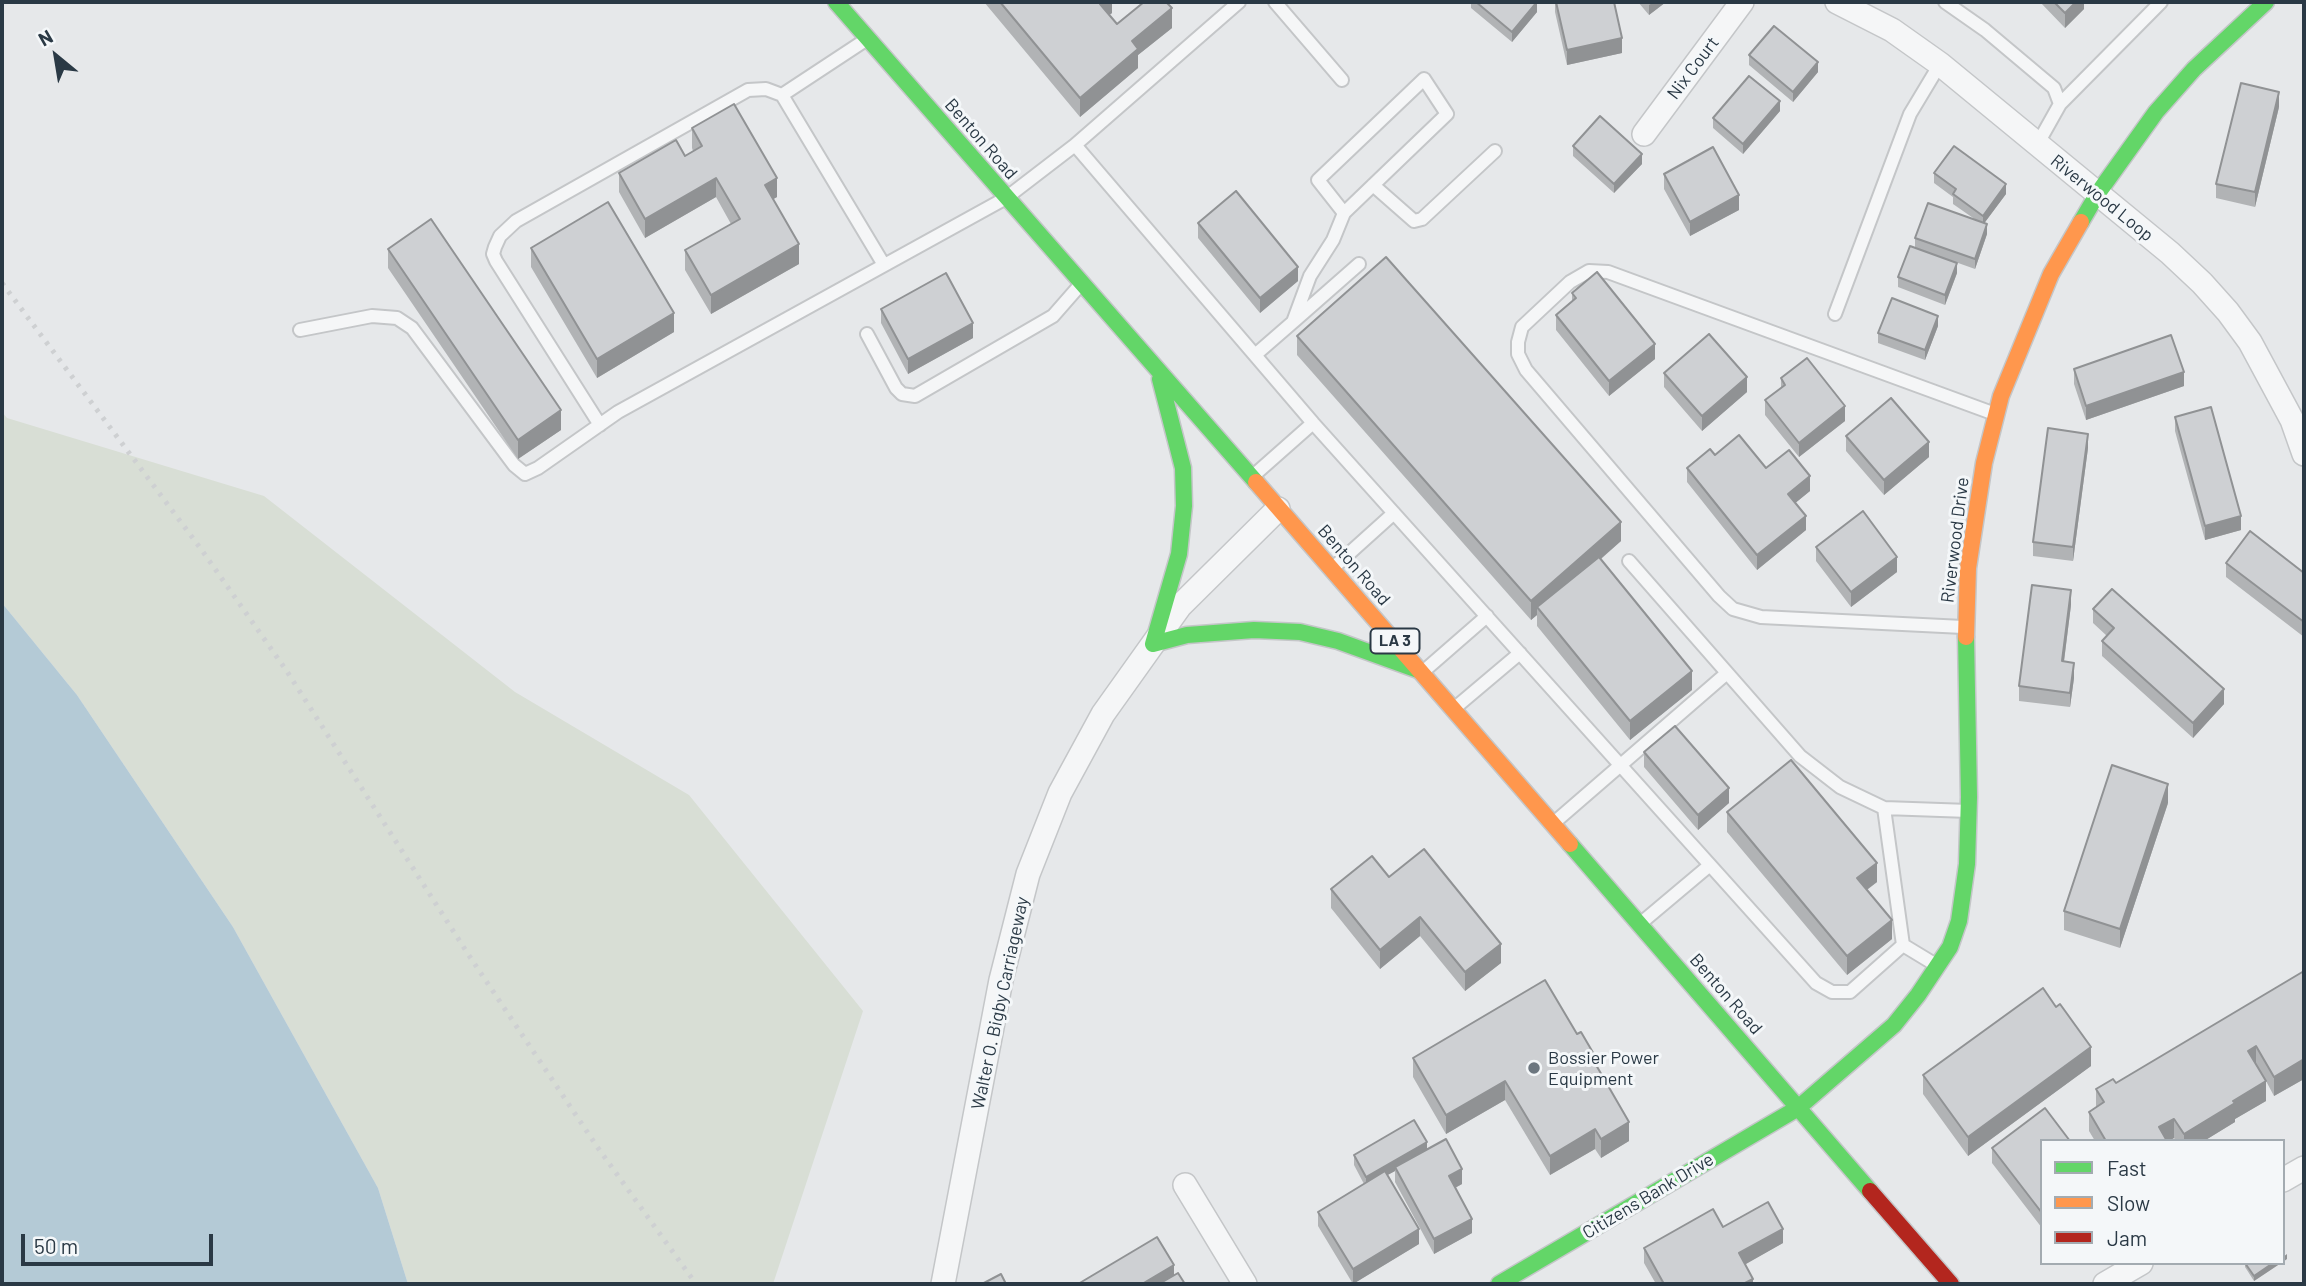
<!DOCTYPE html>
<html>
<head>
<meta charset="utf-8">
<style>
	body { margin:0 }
	#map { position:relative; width:2306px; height:1286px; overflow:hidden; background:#e6e8ea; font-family:Barlow,sans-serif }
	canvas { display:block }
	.frame { position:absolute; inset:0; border:4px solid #2a3945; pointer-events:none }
	.legend { position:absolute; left:2040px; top:1139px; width:245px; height:126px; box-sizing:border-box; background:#f4f7f9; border:2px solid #a3abb1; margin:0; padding:9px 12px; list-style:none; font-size:21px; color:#2a3945 }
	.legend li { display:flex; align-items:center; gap:14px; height:35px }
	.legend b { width:35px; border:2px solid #a3abb1 }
	.north { position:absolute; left:21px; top:21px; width:70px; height:70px; -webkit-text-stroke:5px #f4f7f9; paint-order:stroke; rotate:330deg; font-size:19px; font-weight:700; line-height:28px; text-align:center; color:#2a3945 }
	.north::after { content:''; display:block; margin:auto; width:24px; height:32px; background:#2a3945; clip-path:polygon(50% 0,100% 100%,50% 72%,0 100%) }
	.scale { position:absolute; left:21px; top:1234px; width:192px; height:32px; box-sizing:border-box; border:4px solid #2a3945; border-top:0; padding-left:9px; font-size:21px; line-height:24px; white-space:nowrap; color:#2a3945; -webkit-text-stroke:5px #f4f7f9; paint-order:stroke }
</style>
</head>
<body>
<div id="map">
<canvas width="2306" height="1286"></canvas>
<div class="frame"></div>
<ul class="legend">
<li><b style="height:9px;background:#63d668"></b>Fast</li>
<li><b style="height:9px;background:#ff974d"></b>Slow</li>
<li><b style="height:9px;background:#b3261e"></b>Jam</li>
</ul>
<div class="north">N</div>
<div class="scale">50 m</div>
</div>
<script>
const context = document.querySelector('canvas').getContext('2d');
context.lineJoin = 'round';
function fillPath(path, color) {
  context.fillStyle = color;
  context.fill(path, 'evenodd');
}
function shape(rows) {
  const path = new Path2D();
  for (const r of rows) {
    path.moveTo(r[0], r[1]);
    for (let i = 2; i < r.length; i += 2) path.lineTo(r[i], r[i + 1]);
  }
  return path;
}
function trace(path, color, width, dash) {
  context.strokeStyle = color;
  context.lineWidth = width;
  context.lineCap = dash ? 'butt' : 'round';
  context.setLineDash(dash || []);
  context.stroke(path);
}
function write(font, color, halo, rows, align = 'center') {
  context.font = font + ' Barlow,sans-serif';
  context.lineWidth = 6;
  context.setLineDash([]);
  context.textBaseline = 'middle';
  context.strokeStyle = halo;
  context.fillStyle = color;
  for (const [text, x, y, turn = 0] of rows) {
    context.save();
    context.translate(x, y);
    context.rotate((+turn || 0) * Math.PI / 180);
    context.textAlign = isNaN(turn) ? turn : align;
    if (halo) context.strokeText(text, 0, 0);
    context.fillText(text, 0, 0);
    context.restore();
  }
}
fillPath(shape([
	[2,412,7,418,264,496,515,692,689,795,863,1011,773,1284,408,1284,378,1188,233,927,77,695,2,603]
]), '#d8ded5');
fillPath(shape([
	[2,603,77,695,233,927,378,1188,408,1284,2,1284]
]), '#b4cad6');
const lane = shape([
	[1275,2,1342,80],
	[1945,2,1985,30,2054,88,2060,104,2037,145],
	[782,95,864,41],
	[2060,104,2161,2],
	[1075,145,1239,2],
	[1373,185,1414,221,1422,219,1495,151],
	[1835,314,1910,114,1940,64],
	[1293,322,1359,264],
	[300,330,372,316,397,318,412,328,514,465,525,474,538,468,618,412,1006,198,1075,145,1313,423,1816,983,1832,992,1850,992,1903,945],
	[867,334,896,388,902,394,915,396,1053,316,1081,284],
	[1255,355,1293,322,1310,276,1333,240,1344,213,1318,180,1424,79,1447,114,1344,213],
	[600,425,496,261,493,254,495,247,500,236,516,221,748,90,766,89,782,95,884,265],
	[1253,476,1313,423],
	[1629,561,1800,756,1840,787,1884,808],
	[1334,567,1394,513],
	[1963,627,1761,617,1733,609,1719,596,1526,370,1518,354,1518,342,1522,327,1570,282,1589,271,1608,272,1995,414],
	[1425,670,1487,616],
	[1456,707,1520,653],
	[1556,821,1727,673],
	[1641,923,1710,865],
	[1903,945,1884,808,1969,811],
	[1903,945,1936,965]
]);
const street = shape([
	[1837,2,1892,30,1940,64,2170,253,2202,283,2228,312,2250,342,2292,420,2304,454],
	[1644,134,1742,2],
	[2283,1180,2304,1168],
	[1185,1185,1245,1284],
	[943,1284,1001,980,1028,874,1060,793,1103,714,1180,606,1278,509],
	[2105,1284,2141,1263]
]);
const fast = shape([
	[836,2,1256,482],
	[2081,222,2098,193,2156,112,2194,69,2266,2],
	[1153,644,1179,554,1184,506,1183,468,1160,379],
	[1153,644,1187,635,1254,630,1300,632,1338,641,1418,670],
	[1570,844,1870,1191],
	[1499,1284,1798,1108,1894,1025,1918,995,1950,947,1959,921,1967,864,1969,797,1966,637]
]);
const slow = shape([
	[1256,482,1570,844],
	[1966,637,1968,568,1984,463,2001,396,2051,274,2081,222]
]);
const jam = shape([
	[1870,1191,1951,1284]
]);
trace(lane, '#c4c6c8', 16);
trace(street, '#c4c6c8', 26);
trace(fast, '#c4c6c8', 19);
trace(slow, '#c4c6c8', 19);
trace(jam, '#c4c6c8', 19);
trace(lane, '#f5f6f7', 12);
trace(street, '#f5f6f7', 23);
trace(fast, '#63d668', 16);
trace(slow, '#ff974d', 16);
trace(jam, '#b3261e', 16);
trace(shape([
	[2,283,201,549,286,670,468,954,598,1148,696,1284]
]), '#ced0d2', 5, [3.5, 7]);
fillPath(shape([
	[984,2,1112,2,1112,13,1109,15,1117,24,1172,28,1138,55,1138,68,1080,117],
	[1471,2,1537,2,1537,12,1512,42,1471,8],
	[1555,2,1614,2,1622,53,1567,65,1555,12],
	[1638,2,1666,2,1649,15],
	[2040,2,2084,2,2084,9,2065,28],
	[1749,55,1818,72,1793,102,1749,65],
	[2279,107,2255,207,2216,198,2216,184],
	[1780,111,1743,154,1713,128,1713,118],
	[692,128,777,197,773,199,799,264,711,314,685,270,685,250,731,224,716,197,645,238,619,192,619,173,685,156,693,151,692,148],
	[1573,146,1642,164,1614,193,1573,156],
	[1934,173,2006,194,1984,223,1987,234,1975,269,1933,254,1957,273,1945,305,1898,287,1898,277,1915,247,1915,238,1976,220,1953,204,1953,197,1934,183],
	[1664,174,1739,210,1690,236,1664,189],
	[1198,223,1298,281,1260,313,1198,238],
	[531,248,674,332,597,378,531,267],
	[388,249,561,430,518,459,388,268],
	[1572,293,1655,359,1609,396,1556,330,1556,315,1572,302],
	[881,309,973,338,908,374,881,323],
	[1938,326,1925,360,1878,343,1878,333],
	[1297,336,1621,541,1601,559,1692,690,1630,740,1537,626,1537,615,1531,620,1297,355],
	[2074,369,2184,386,2086,420,2074,384],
	[1664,373,1747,392,1702,431,1664,387],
	[1781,378,1845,421,1799,457,1765,415,1765,400,1781,389],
	[2175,417,2241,530,2205,540,2175,431],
	[1846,436,1929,457,1884,495,1846,451],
	[2088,448,2073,561,2033,556,2033,542],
	[1715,455,1766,468,1810,491,1795,503,1806,530,1757,570,1687,482,1687,468],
	[1816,547,1897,572,1851,607,1816,561],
	[2226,563,2304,573,2304,637,2226,577],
	[2071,605,2064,662,2074,678,2070,707,2019,701,2019,686],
	[2093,609,2224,704,2193,738,2102,656,2102,641,2107,636,2093,623],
	[1644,752,1729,803,1698,830,1644,767],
	[2168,803,2120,948,2064,930,2064,911],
	[1727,812,1877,882,1867,890,1892,939,1847,975,1727,832],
	[1389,877,1501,963,1465,991,1420,936,1380,969,1331,908,1331,889],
	[2304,971,2304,1079,2274,1096,2266,1081,2266,1101,2235,1119,2235,1122,2204,1141,2176,1141,2174,1138,2169,1141,2095,1141,2089,1131,2089,1112,2096,1107,2096,1089,2116,1083],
	[1413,1058,1595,1064,1629,1141,1601,1158,1595,1149,1550,1175,1505,1100,1446,1134,1413,1077],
	[2091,1066,1968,1156,1923,1094,1923,1075],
	[2042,1141,2042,1228,1992,1163,1992,1148],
	[1427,1150,1462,1184,1455,1188,1472,1233,1434,1254,1395,1182,1395,1171,1387,1175,1419,1244,1353,1284,1318,1226,1318,1212,1364,1184,1354,1165,1354,1155],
	[1723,1227,1783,1243,1745,1264,1753,1284,1656,1284,1644,1263,1644,1248],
	[2245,1263,2281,1263,2254,1281,2245,1267]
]), '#b1b3b5');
fillPath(shape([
	[1102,2,1112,2,1112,13,1100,23,1100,4],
	[1537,2,1537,12,1512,42,1512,32],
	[1654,2,1666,2,1649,15,1649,5],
	[2076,2,2084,2,2084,9,2065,28,2065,13],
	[1172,8,1172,28,1138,55,1138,68,1080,117,1080,98,1132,41],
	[1622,38,1622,53,1567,65,1567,50],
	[1818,62,1818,72,1793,102,1793,92],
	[2279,92,2279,107,2255,207,2255,192],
	[1780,101,1780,111,1743,154,1743,144],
	[1642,154,1642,164,1614,193,1614,184],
	[716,178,716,197,645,238,645,219],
	[777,178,777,197,765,204,765,185],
	[2006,184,2006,194,1983,225,1983,216],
	[1739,195,1739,210,1690,236,1690,222],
	[1987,224,1987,234,1975,269,1975,259],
	[799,244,799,264,711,314,711,295],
	[1957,263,1957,273,1945,305,1945,295],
	[1298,267,1298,281,1260,313,1260,298],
	[674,313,674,332,597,378,597,359],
	[1938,316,1938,326,1925,360,1925,350],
	[973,323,973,338,908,374,908,359],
	[1655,344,1655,359,1609,396,1609,381],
	[2184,372,2184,386,2086,420,2086,406],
	[1747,377,1747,392,1702,431,1702,416],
	[1845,406,1845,421,1799,457,1799,443],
	[561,410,561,430,518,459,518,440],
	[2088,434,2088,448,2073,561,2073,547],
	[1929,442,1929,457,1884,495,1884,480],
	[1810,476,1810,491,1788,509,1788,494],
	[1806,516,1806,530,1757,570,1757,555],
	[2241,516,2241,530,2205,540,2205,526],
	[1621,522,1621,541,1541,611,1537,607,1537,615,1531,620,1531,601],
	[1897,557,1897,572,1851,607,1851,592],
	[2071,590,2071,605,2062,676,2062,661],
	[2074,663,2074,678,2070,707,2070,693],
	[1692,671,1692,690,1630,740,1630,721],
	[2224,689,2224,704,2193,738,2193,723],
	[2168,784,2168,803,2120,948,2120,929],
	[1729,788,1729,803,1698,830,1698,815],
	[1877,863,1877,882,1857,897,1857,878],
	[1420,917,1420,936,1380,969,1380,950],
	[1892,920,1892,939,1847,975,1847,956],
	[1501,944,1501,963,1465,991,1465,972],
	[2256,1046,2256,1065,2248,1051],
	[2091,1047,2091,1066,1968,1156,1968,1137],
	[2304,1059,2304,1079,2274,1096,2274,1077],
	[1505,1081,1505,1100,1446,1134,1446,1115],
	[2266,1081,2266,1101,2235,1119,2235,1122,2204,1141,2184,1141,2184,1134,2233,1101],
	[2174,1119,2174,1138,2169,1141,2159,1141,2159,1127],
	[1629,1122,1629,1141,1601,1158,1601,1139],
	[1595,1129,1595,1149,1550,1175,1550,1156],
	[1427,1142,1427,1152,1395,1167,1395,1171,1366,1187,1366,1177],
	[1462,1169,1462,1184,1449,1191,1449,1176],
	[1472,1219,1472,1233,1434,1254,1434,1239],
	[1419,1229,1419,1244,1353,1284,1353,1269],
	[1783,1229,1783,1243,1739,1268,1739,1253],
	[2287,1254,2287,1259,2283,1262,2283,1257],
	[2273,1263,2281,1263,2254,1281,2254,1276],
	[1174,1265,1174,1280,1166,1284,1142,1284],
	[1753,1279,1753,1284,1743,1284]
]), '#909294');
const building = shape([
	[1000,2,1102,2,1100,4,1117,24,1144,2,1166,2,1172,8,1132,41,1138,49,1080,98,1000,2],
	[1476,2,1537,2,1512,32,1476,2],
	[1556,2,1614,2,1622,38,1567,50,1556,2],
	[2054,2,2076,2,2065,13,2054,2],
	[1774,26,1818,62,1793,92,1749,55,1774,26],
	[1749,76,1780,101,1743,144,1713,118,1749,76],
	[2241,83,2279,92,2255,192,2216,184,2241,83],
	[734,104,777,178,765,185,799,244,711,295,685,250,740,219,716,178,645,219,619,173,676,140,685,156,702,146,692,128,734,104],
	[1600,116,1642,154,1614,184,1573,146,1600,116],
	[1954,146,2006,184,1983,216,1953,194,1956,189,1934,173,1954,146],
	[1713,147,1739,195,1690,222,1664,174,1713,147],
	[1236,191,1298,267,1260,298,1198,223,1236,191],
	[608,202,674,313,597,359,531,248,608,202],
	[1928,203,1987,224,1975,259,1915,238,1928,203],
	[431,219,561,410,518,440,388,249,431,219],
	[1910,246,1957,263,1945,295,1898,277,1910,246],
	[1386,257,1621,522,1531,601,1297,336,1386,257],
	[1597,272,1655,344,1609,381,1556,315,1576,298,1572,293,1597,272],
	[946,273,973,323,908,359,881,309,946,273],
	[1892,298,1938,316,1925,350,1878,333,1892,298],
	[1709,334,1747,377,1702,416,1664,373,1709,334],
	[2171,335,2184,372,2086,406,2074,369,2171,335],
	[1807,358,1845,406,1799,443,1765,400,1785,385,1781,378,1807,358],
	[1891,398,1929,442,1884,480,1846,436,1891,398],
	[2211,407,2241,516,2205,526,2175,417,2211,407],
	[2048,428,2088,434,2073,547,2033,542,2048,428],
	[1739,435,1766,468,1789,450,1810,476,1788,494,1806,516,1757,555,1687,468,1710,449,1715,455,1739,435],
	[1863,511,1897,557,1851,592,1816,547,1863,511],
	[2250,531,2304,573,2304,622,2226,563,2250,531],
	[1599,557,1692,671,1630,721,1537,607,1599,557],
	[2032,585,2071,590,2062,661,2074,663,2070,693,2019,686,2032,585],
	[2112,589,2224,689,2193,723,2102,641,2114,628,2093,609,2112,589],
	[1675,726,1729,788,1698,815,1644,752,1675,726],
	[1791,760,1877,863,1857,878,1892,920,1847,956,1727,812,1791,760],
	[2112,765,2168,784,2120,929,2064,911,2112,765],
	[1424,849,1501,944,1465,972,1420,917,1380,950,1331,889,1372,856,1389,877,1424,849],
	[2304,971,2304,1059,2274,1077,2256,1046,2248,1051,2266,1081,2233,1101,2235,1103,2184,1134,2174,1119,2159,1127,2167,1141,2106,1141,2089,1112,2104,1102,2096,1089,2113,1079,2116,1083,2304,971],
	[1545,980,1577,1034,1581,1032,1595,1056,1592,1058,1629,1122,1601,1139,1595,1129,1550,1156,1505,1081,1446,1115,1413,1058,1545,980],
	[2043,988,2056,1007,2060,1004,2091,1047,1968,1137,1923,1075,2043,988],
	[2045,1108,2070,1141,2042,1141,2042,1213,1992,1148,2045,1108],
	[1414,1120,1427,1142,1366,1177,1354,1155,1414,1120],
	[1446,1139,1462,1169,1449,1176,1472,1219,1434,1239,1395,1167,1446,1139],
	[1385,1171,1419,1229,1353,1269,1318,1212,1385,1171],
	[1768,1202,1783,1229,1739,1253,1753,1279,1743,1284,1664,1284,1644,1248,1713,1209,1723,1227,1768,1202],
	[1157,1237,1174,1265,1142,1284,1078,1284,1157,1237],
	[2245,1263,2273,1263,2254,1276,2245,1263],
	[1178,1273,1185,1284,1159,1284,1178,1273],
	[1001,1274,1006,1284,982,1284,1001,1274]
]);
fillPath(building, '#ced0d3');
trace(building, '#909294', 2);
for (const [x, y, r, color] of [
	[1534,1068,7,"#6c767f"]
]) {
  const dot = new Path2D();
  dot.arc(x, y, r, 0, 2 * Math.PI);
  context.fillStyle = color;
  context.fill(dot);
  trace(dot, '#f4f7f9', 2.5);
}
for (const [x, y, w] of [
	[1395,641,49]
]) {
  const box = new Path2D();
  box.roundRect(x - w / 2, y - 12.5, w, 25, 5);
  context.fillStyle = '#f4f7f9';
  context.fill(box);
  trace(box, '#2a3945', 2);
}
write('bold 16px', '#2a3945', null, [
	["LA 3",1395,641]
]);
write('18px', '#2a3945', '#f4f7f9', [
	["Nix Court",1693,68,-53],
	["Benton Road",981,139,49],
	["Riverwood Loop",2102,198,39],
	["Riverwood Drive",1955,540,-83],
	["Benton Road",1354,565,49],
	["Benton Road",1726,994,49],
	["Walter O. Bigby Carriageway",1000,1003,-78],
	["Citizens Bank Drive",1648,1196,-31]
]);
write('18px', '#2a3945', '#f4f7f9', [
	["Bossier Power",1548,1058],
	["Equipment",1548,1079]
], 'left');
</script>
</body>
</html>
